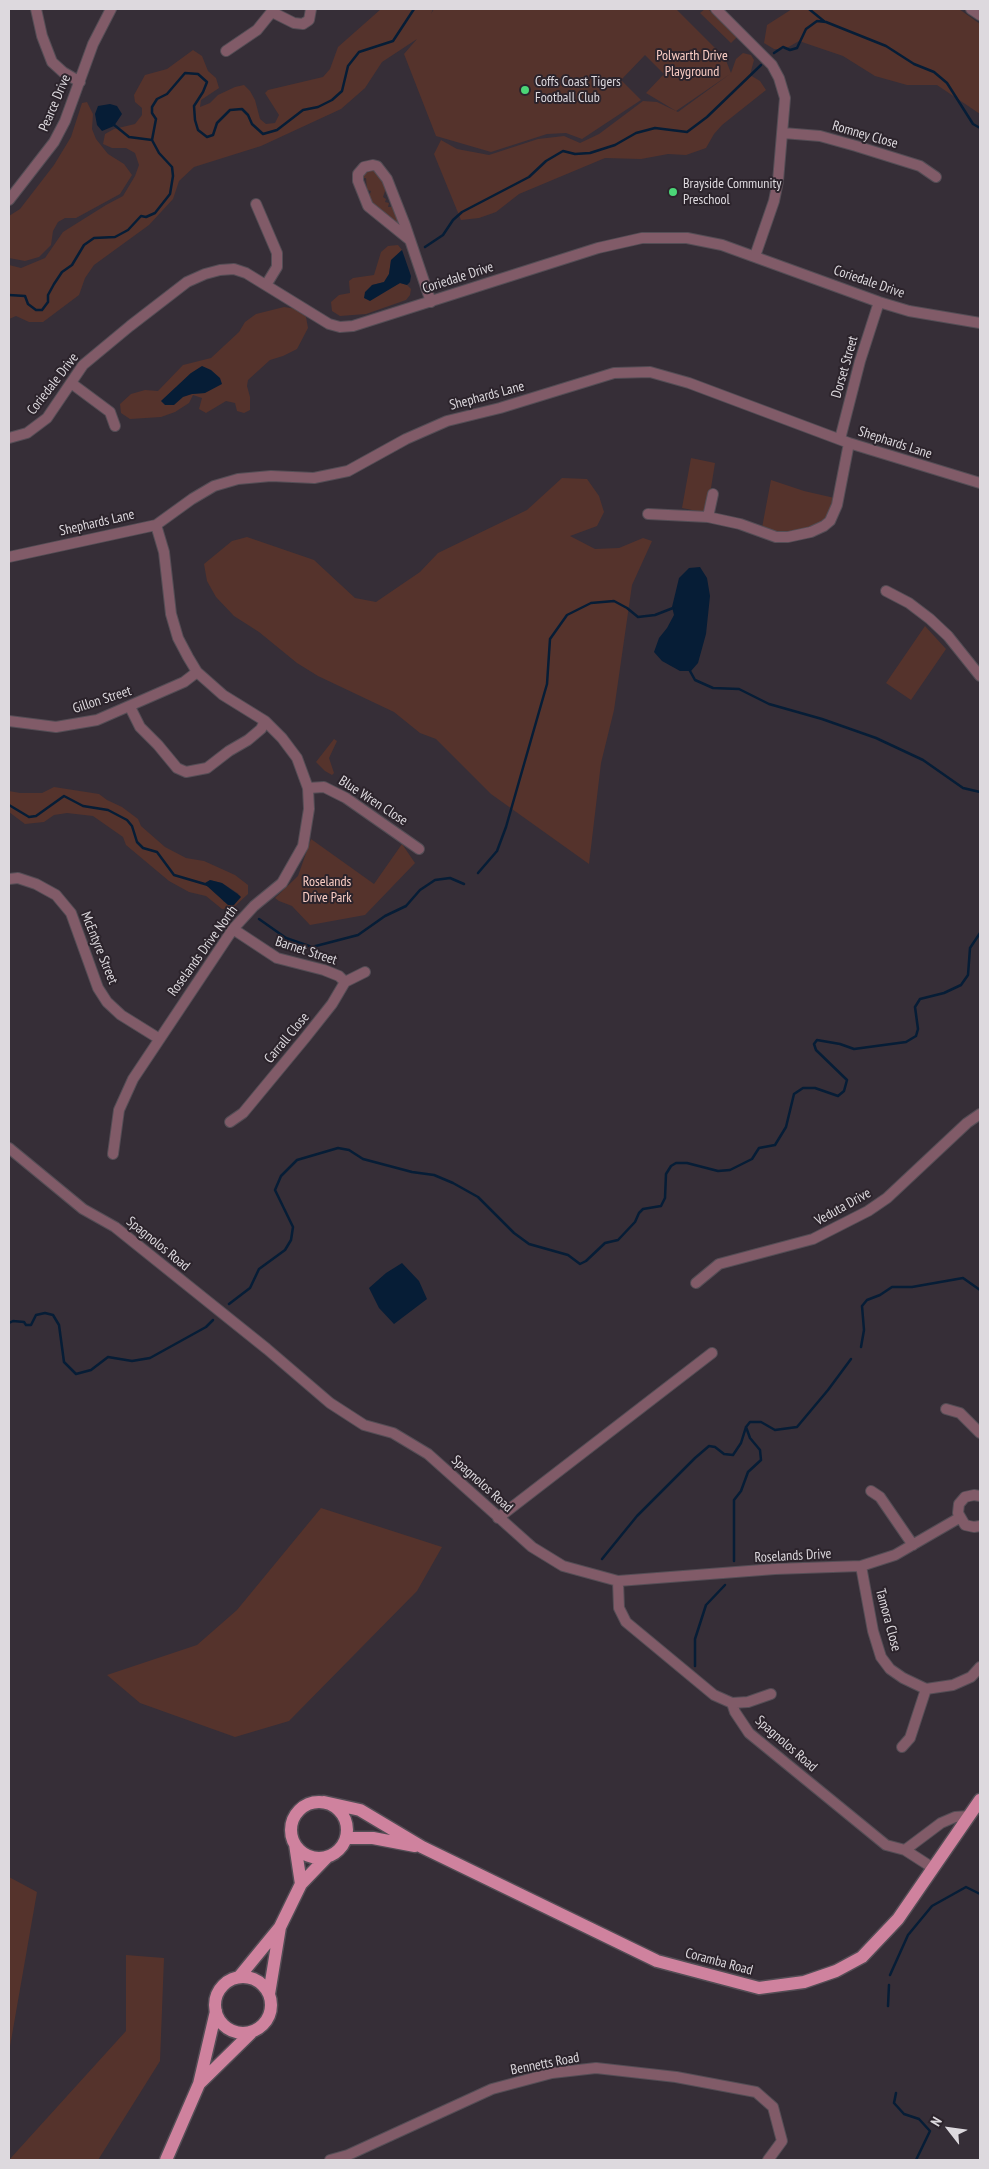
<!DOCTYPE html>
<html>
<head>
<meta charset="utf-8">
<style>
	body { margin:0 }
	#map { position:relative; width:989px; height:2169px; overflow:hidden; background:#362e37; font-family:"PT Sans Narrow",sans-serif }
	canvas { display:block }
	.frame { position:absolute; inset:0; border:10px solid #ddd9de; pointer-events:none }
	.north { position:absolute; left:924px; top:2104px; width:50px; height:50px; -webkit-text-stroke:4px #2c242c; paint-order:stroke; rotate:300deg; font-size:14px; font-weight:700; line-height:20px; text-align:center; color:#ddd9de }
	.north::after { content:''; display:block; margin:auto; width:18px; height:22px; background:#ddd9de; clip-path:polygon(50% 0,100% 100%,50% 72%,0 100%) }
</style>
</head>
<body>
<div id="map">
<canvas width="989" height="2169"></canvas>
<div class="frame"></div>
<div class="north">N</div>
</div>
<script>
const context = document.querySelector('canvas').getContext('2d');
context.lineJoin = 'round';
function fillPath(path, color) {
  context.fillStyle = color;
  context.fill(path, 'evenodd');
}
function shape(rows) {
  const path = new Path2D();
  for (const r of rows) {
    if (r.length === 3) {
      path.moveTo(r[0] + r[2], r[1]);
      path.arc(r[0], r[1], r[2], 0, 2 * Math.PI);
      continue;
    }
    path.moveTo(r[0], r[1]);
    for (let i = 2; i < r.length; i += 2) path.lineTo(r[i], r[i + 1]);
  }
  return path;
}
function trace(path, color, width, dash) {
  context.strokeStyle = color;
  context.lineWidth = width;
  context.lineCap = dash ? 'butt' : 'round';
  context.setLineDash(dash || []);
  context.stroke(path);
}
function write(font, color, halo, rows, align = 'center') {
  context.font = font + ' "PT Sans Narrow",sans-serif';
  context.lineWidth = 4;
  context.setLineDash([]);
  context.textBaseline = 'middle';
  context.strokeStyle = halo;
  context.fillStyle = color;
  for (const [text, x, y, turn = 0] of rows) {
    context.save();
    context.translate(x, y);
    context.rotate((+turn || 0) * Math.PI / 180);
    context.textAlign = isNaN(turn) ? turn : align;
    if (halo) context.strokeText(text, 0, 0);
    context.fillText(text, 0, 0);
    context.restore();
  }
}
fillPath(shape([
	[381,9,433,9,431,14,434,9,676,9,725,58,731,73,736,59,743,53,751,55,754,60,750,75,760,81,766,90,722,125,714,134,706,148,686,155,668,154,641,159,605,158,519,194,496,212,479,218,461,220,434,154,441,140,457,149,489,155,538,139,564,136,580,143,599,134,643,101,657,102,678,112,730,74,676,111,646,93,664,74,645,55,621,80,641,100,582,139,566,133,547,134,491,152,436,136,404,54,417,39,382,62,365,88,341,109,261,146,194,167,179,181,173,199,149,225,94,265,85,278,79,295,43,322,29,322,16,316,9,319,9,265,21,268,45,258,63,232,106,205,123,196,135,176,139,165,135,153,126,148,112,148,103,144,105,134,114,129,135,124,142,115,142,108,135,102,134,95,145,75,167,69,193,50,202,56,208,71,216,78,219,88,201,100,200,107,210,103,218,95,235,87,244,85,250,91,255,100,260,119,266,124,275,123,279,115,265,93,268,90,323,77,330,69,338,47],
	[705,9,708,9,737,37,731,43,700,13],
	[792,9,959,9,980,24,980,114,937,85,907,85,875,76,843,56,799,41,785,49,774,49,764,43,767,25],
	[87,102,93,114,92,129,96,139,108,154,124,164,132,175,120,194,76,218,65,218,58,222,53,231,51,245,39,257,25,261,9,258,9,216,20,209,54,165,71,137,82,103],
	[372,168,387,185,383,197,386,199,385,202,389,203,388,207,391,207,393,201,404,229,368,200,371,191,367,190,366,178,364,178,362,185,361,178,363,172],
	[398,245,402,250,391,260,389,274,384,282,372,285,387,290,400,283,407,285,411,289,410,295,406,300,366,314,340,316,332,311,331,302,339,295,350,293,349,281,353,278,374,275,381,252,388,246],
	[284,307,297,309,306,317,308,328,297,349,283,356,270,360,248,380,247,386,250,397,250,410,244,413,237,411,235,403,226,401,206,413,199,409,202,398,193,395,189,403,175,412,161,417,130,419,121,413,120,404,131,394,145,390,158,391,183,365,211,358,239,332,245,322,256,314],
	[191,373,205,393,192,394,161,401],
	[691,458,715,463,707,513,682,508],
	[562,478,587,479,599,496,604,512,597,526,570,536,595,549,619,548,643,538,652,541,632,585,614,710,601,763,589,864,491,794,436,739,420,733,394,712,318,676,297,663,259,632,234,616,216,597,207,581,204,564,232,541,247,537,314,560,355,598,376,602,420,572,438,553,527,510],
	[771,480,804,491,839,499,830,521,811,532,761,533],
	[925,626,946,649,911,700,886,683],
	[334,739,337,741,329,758,334,773,332,775,325,771,316,762],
	[54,787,99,794,107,800,122,807,138,819,141,826,165,847,186,858,204,861,235,875,248,885,248,894,233,908,222,909,206,896,189,892,169,881,126,845,123,837,93,816,67,813,54,815,44,822,25,824,9,812,9,791,20,793,42,793],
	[210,880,222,883,239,894,224,902,219,895,207,886],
	[311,839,374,884,402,844,415,863,365,915,310,925,292,906,279,901,275,898,298,876],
	[321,1508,442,1547,417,1591,289,1721,235,1737,140,1703,107,1675,197,1645,237,1610],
	[9,1877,37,1892,9,2052],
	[126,1955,164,1958,160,2061,98,2160,9,2160,126,2031]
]), '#55332c');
fillPath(shape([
	[110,104,117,106,122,114,114,126,102,131,97,125,95,114,98,106],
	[402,250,411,276,410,282,407,285,400,283,370,301,364,298,365,292,372,285,384,282,389,274,391,260],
	[202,366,211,370,220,378,222,384,205,393,192,394,183,397,174,405,165,405,161,401,191,373],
	[700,567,707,578,710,596,706,634,698,663,691,671,680,671,662,661,654,652,659,638,667,628,674,615,672,607,679,578,689,568],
	[210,880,222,883,239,895,241,897,234,905,228,905,207,886,205,883],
	[402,1263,419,1281,427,1299,394,1324,379,1308,369,1288,386,1273]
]), '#061d36');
trace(shape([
	[809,9,825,22],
	[774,53,783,47,790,50,797,48,806,29,817,21,826,22,886,46,914,64,934,72,947,83,973,124,980,128],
	[113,124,129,137,152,140],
	[425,247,443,235,453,220,462,212,529,177,546,161,563,151,575,154,590,153,615,145,636,133,655,128,687,132,707,117,761,65],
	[9,295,25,296,28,304,36,310,42,310,48,302,48,295,54,284,62,272,72,265,84,245,94,238,115,237,128,230,141,216,146,217,155,213,170,194,173,176,172,167,159,153,152,140,156,119,152,113,152,107,157,99,167,94,185,73,198,74,207,82,203,92,194,106,195,120,198,130,207,137,213,135,217,123,230,110,242,109,248,115,252,124,263,134,277,130,303,110,318,107,332,100,342,91,348,66,359,52,393,41,414,9],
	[690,671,695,680,713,688,739,689,769,704,822,719,876,738,923,760,963,788,980,792],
	[9,805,29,817,36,816,64,796,83,806,108,810,127,820,132,826,137,842,143,848,157,852,174,875,208,885],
	[478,873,497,851,506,827,547,684,550,639,567,615,591,603,614,601,627,608,638,617,655,615,673,608],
	[259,919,286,938,312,947,358,935,385,916,406,906,420,890,435,880,450,878,464,884],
	[229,1304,250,1288,259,1269,285,1250,291,1240,293,1227,275,1190,281,1176,297,1160,338,1148,349,1150,363,1159,412,1172,434,1175,453,1183,478,1197,514,1233,529,1244,568,1255,580,1264,586,1261,605,1243,618,1240,635,1222,639,1213,643,1209,661,1206,665,1198,666,1174,671,1166,676,1163,687,1163,718,1171,730,1170,752,1159,759,1148,775,1145,786,1127,794,1094,803,1088,815,1088,838,1096,844,1091,847,1080,816,1050,814,1044,817,1040,840,1044,854,1049,906,1042,916,1036,918,1029,915,1007,920,999,944,993,961,985,968,975,970,948,980,933],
	[9,1323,13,1321,24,1322,26,1325,31,1325,36,1315,45,1313,53,1315,59,1325,64,1362,76,1374,91,1370,108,1357,132,1361,150,1358,206,1327,213,1320],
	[861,1347,864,1330,862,1306,867,1300,880,1295,892,1287,912,1287,963,1278,980,1290],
	[602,1559,637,1516,695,1458,709,1446,715,1447,724,1454,733,1455,741,1443,746,1427,750,1422,761,1422,775,1430,797,1427,828,1390,851,1359],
	[734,1561,734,1500,741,1491,748,1472,761,1460,760,1450,750,1438,746,1427],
	[695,1666,695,1639,706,1605,725,1585],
	[890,1975,908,1935,932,1906,966,1887,980,1894],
	[888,2006,889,1985],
	[896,2093,894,2103,904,2114,919,2119,930,2131,916,2160]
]), '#061d36', 2.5);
const minor = shape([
	[36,9,42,36,52,62,63,72,80,82],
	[716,9,772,65,779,78,785,98,778,181,774,201,755,256],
	[971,9,980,15],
	[272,12,294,23,303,24,309,20,311,9],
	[226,51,257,30,274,9],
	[783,133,820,136,856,146,920,166,936,177],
	[9,200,54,142,65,121,93,44,111,9],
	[256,204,277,253,277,267,266,285],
	[410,240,368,206,358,181,358,174,364,167,373,165,377,166,387,179,405,225,431,302],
	[71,383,110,412,115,426],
	[9,438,27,433,47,418,83,365,130,326,187,282,205,274,220,270,234,269,246,273,329,324,340,327,353,326,598,248,642,238,687,238,722,245,879,302,909,311,980,323],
	[840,439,860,361,879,302],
	[648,514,708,517,740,524,776,537,788,537,811,532,824,526,830,521,837,505,849,443],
	[708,517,713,494],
	[9,557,156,525,192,499,214,486,238,479,271,476,314,478,348,471,406,439,447,421,500,408,614,373,650,372,689,383,849,443,980,483],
	[886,591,909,603,930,619,948,636,980,676],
	[130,707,140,727,158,745,177,768,186,772,207,768,229,751,248,740,261,729,265,721],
	[9,721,56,727,97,720,184,682,197,672],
	[308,788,324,787,346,798,419,849],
	[9,879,18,878,36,884,56,895,71,913,98,988,107,1002,121,1015,158,1038],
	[233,929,277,958,324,970,339,976,345,982],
	[230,1122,243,1113,305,1038,332,1004,345,982,365,972],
	[9,1148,83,1209,115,1227,267,1349,330,1403,364,1425,393,1433,428,1454,532,1547,563,1566,618,1581,775,1569,861,1566,895,1555,959,1518],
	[113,1154,119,1110,133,1079,233,929,254,906,282,883,303,846,309,809,308,788,297,758,282,738,265,721,223,695,197,672,188,657,178,638,171,614,164,552,156,525],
	[696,1283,719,1264,813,1239,868,1211,887,1198,967,1123,980,1114],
	[946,1409,960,1413,980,1433],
	[871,1491,880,1497,913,1545],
	[980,1496,974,1495,965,1497,959,1504,958,1513,965,1525,974,1527,980,1526],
	[498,1518,712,1353],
	[861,1566,873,1631,881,1657,890,1669,903,1678,926,1689,953,1685,971,1677,980,1667],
	[618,1581,619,1608,626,1622,714,1695,732,1703,735,1712,749,1733,886,1845,905,1850,933,1868],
	[732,1703,748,1702,771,1694],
	[902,1747,910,1738,926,1689],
	[905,1850,941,1823,955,1817,969,1816],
	[330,2160,348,2155,492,2089,552,2073,596,2068,676,2077,756,2092,773,2107,782,2141,768,2160]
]);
const major = shape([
	[319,1830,28],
	[324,1802,360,1810,422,1847,657,1961,759,1988,804,1982,836,1971,862,1957,898,1919,980,1800],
	[347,1838,373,1838,415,1846],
	[295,1844,301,1884],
	[243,2005,28],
	[239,1977,280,1927,301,1884,327,1857],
	[269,1994,280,1927],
	[199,2084,251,2033],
	[166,2160,199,2084,216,2011]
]);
trace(minor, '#544d55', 12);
trace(major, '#544d55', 15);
trace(minor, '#815b68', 10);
trace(major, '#cf829e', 12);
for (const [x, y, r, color] of [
	[525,90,5,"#4bd677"],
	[673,192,5,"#4bd677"]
]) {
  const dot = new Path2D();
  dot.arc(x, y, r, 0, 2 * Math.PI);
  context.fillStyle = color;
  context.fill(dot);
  trace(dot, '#2c242c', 2);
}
write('14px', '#facdc4', '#2c242c', [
	["Polwarth Drive",692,56],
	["Playground",692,72],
	["Roselands",327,882],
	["Drive Park",327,898]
]);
write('14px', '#ddd9de', '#2c242c', [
	["Coffs Coast Tigers",535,82],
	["Football Club",535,98],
	["Brayside Community",683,184],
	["Preschool",683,200]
], 'left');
write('14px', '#ddd9de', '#2c242c', [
	["Pearce Drive",55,103,-67],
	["Romney Close",865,135,16],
	["Coriedale Drive",458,278,-18],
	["Coriedale Drive",869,282,19],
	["Dorset Street",845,367,-74],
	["Coriedale Drive",53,384,-52],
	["Shephards Lane",487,396,-15],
	["Shephards Lane",895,443,18],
	["Shephards Lane",97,523,-13],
	["Gillon Street",102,700,-18],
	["Blue Wren Close",373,801,33],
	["McEntyre Street",99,948,68],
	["Roselands Drive North",203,951,-54],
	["Barnet Street",306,951,18],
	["Carrall Close",287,1038,-50],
	["Veduta Drive",843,1207,-29],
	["Spagnolos Road",158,1244,39],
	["Spagnolos Road",482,1484,42],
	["Roselands Drive",793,1556,-3],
	["Tamora Close",888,1620,75],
	["Spagnolos Road",786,1744,41],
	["Coramba Road",719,1962,15],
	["Bennetts Road",545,2064,-11]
]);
</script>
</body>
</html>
